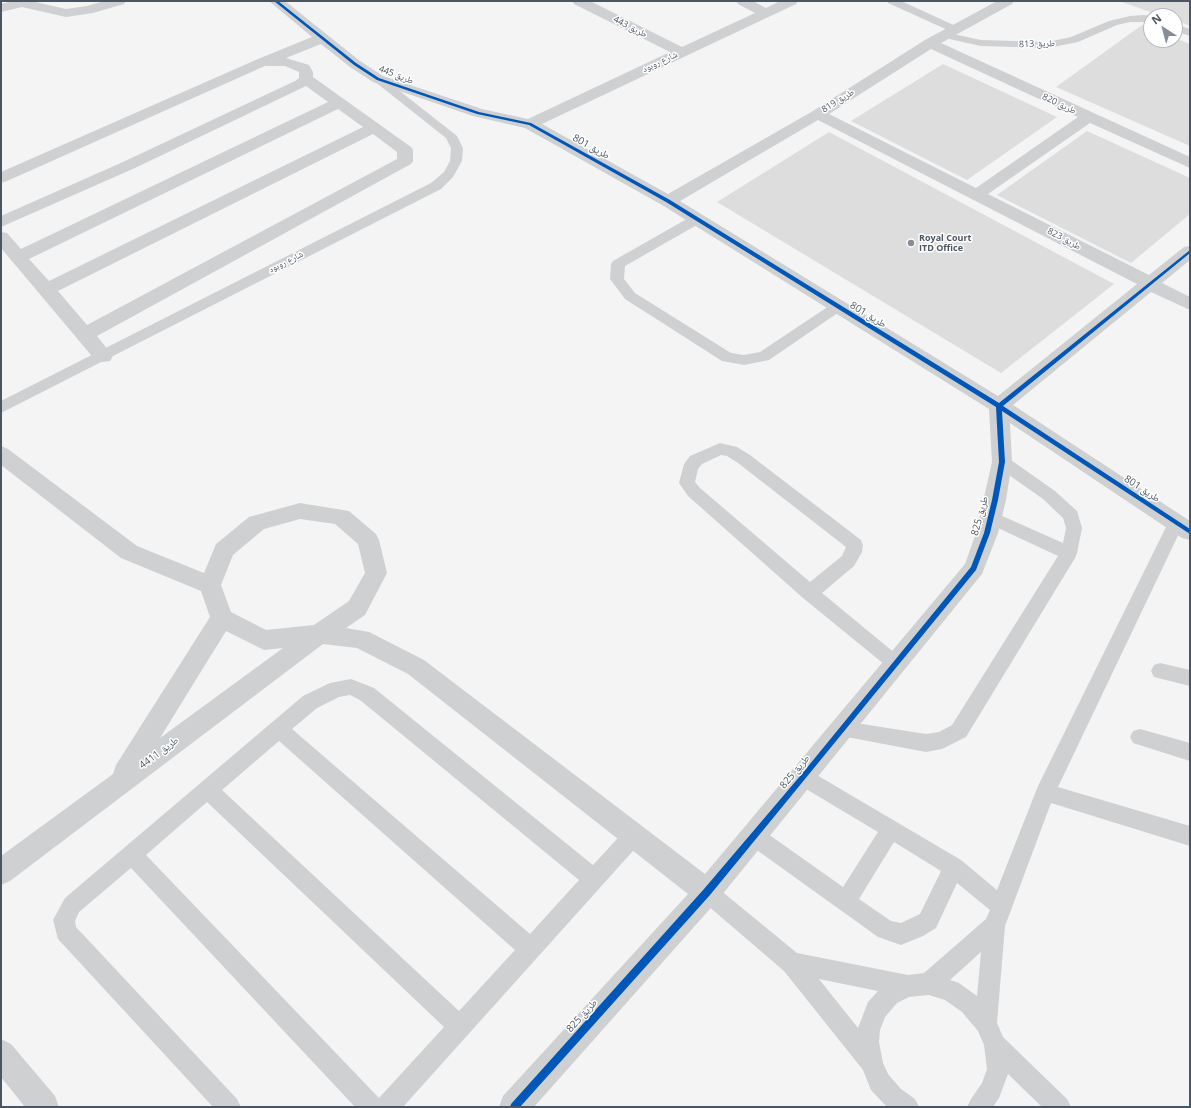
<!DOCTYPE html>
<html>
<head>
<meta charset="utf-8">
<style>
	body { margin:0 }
	#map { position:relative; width:1191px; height:1108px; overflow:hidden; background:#f4f4f4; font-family:"Open Sans",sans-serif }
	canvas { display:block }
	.frame { position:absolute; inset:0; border:2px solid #4a5661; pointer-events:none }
	.north { position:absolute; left:1143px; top:8px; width:40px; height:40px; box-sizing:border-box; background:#fff; border:1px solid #b7bbc0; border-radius:50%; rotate:324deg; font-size:11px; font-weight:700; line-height:16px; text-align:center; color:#4a5661 }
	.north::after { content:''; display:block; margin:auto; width:14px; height:18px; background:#868d94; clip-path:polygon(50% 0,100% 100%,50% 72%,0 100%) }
</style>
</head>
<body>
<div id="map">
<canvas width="1191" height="1108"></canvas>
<div class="frame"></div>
<div class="north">N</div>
</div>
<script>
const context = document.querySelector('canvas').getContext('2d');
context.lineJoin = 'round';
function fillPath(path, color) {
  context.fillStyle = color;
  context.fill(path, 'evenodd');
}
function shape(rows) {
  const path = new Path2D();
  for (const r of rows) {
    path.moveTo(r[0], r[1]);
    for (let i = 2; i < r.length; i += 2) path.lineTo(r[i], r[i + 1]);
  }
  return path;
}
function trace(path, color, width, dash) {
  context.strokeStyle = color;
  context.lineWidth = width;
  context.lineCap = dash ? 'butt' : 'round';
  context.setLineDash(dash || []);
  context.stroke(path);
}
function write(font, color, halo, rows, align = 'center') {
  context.font = font + ' "Open Sans","Noto Naskh Arabic",sans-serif';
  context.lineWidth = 3;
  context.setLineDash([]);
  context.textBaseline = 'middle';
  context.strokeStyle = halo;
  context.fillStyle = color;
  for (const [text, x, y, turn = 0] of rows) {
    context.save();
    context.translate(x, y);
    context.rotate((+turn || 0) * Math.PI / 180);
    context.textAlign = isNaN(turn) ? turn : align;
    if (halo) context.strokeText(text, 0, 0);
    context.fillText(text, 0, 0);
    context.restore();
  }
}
fillPath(shape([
	[1119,1,1190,1,1190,26,1175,20,1175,16,1162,16],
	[1142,25,1151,29,1151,40,1175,40,1175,38,1190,44,1190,146,1056,87],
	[943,64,1057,117,967,180,851,121],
	[1087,131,1190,178,1190,214,1131,263,997,195],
	[829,132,1114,284,1001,373,717,202]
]), '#ddddde');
fillPath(shape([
	[887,1,901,1,958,27,959,29,958,31,950,31,888,3,887,1],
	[1144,15,1152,16,1151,22,1130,22,1117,25,1078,42,1048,48,981,46,940,37,939,35,944,32,981,40,1048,42,1071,37,1109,21,1130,16,1144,15],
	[1175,24,1190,29,1190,36,1175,31,1175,24],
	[378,76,382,77,457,136,463,148,462,161,453,177,441,189,1,413,1,401,431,183,444,172,450,161,451,148,446,138,374,81,372,79,374,77,378,76],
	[697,215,702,216,704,219,702,222,625,266,624,279,635,293,731,353,744,355,760,352,832,304,837,302,842,304,844,307,842,310,769,360,744,365,722,361,625,299,610,279,611,264,613,261,692,216,697,215],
	[720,443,737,447,750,455,861,540,863,545,862,552,854,566,822,593,902,659,905,664,902,669,896,672,890,669,803,598,688,496,679,483,684,464,690,456,720,443],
	[721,455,727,456,738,463,846,547,842,556,810,582,700,488,695,482,698,469,702,464,721,455],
	[1002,456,1008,458,1055,491,1077,511,1082,528,1077,553,1075,558,966,737,942,749,926,752,836,735,833,729,836,723,843,721,926,734,939,732,952,725,1058,556,985,522,983,517,985,512,991,511,1063,543,1066,528,1063,518,1043,499,996,466,994,462,996,458,1002,456],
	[1176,517,1182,518,1184,523,1058,787,1190,826,1190,846,1051,803,1005,926,997,1023,1003,1037,1067,1099,1071,1107,1042,1107,1008,1074,999,1098,993,1107,967,1107,971,1099,982,1083,987,1069,984,1045,978,1031,962,1012,945,1000,929,995,909,997,897,1003,885,1017,880,1030,879,1042,883,1063,888,1074,901,1089,915,1099,919,1107,887,1107,871,1090,863,1070,784,971,700,899,697,892,700,885,707,882,714,885,797,953,908,975,924,973,986,919,990,910,957,883,936,928,923,936,901,945,878,937,747,843,744,836,747,829,754,826,761,829,843,887,878,832,796,783,793,777,796,771,803,768,810,771,961,860,997,890,1038,786,1168,523,1170,518,1176,517],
	[894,842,941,871,920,914,901,923,891,921,859,899,894,842],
	[981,952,977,996,959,983,950,980,981,952],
	[819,979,878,991,868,1002,858,1028,819,979],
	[1160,663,1190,670,1190,686,1154,677,1151,671,1154,665,1160,663],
	[351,679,374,688,593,865,627,828,634,825,641,828,644,835,641,842,403,1107,355,1107,131,868,79,912,75,921,76,927,237,1099,241,1107,213,1107,58,939,53,920,65,898,303,696,330,683,351,679],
	[350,695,360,700,579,880,530,934,292,729,317,708,339,697,350,695],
	[279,741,515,950,459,1011,222,790,279,741],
	[207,802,444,1027,379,1098,146,855,207,802],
	[1140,729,1190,743,1190,761,1133,743,1130,737,1133,731,1140,729]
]), '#ced0d2');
fillPath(shape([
	[13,1,31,1,66,9,87,6,104,1,126,1,124,4,93,13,66,17,22,7,1,12,1,4,13,1],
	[269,1,285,1,360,61,383,76,482,109,528,119,670,52,574,4,572,1,590,1,682,47,755,13,738,4,736,1,753,1,766,8,780,1,798,1,796,4,542,124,668,194,813,111,925,40,997,1,1014,1,1012,4,941,43,1190,157,1190,168,1090,123,988,194,1149,275,1184,247,1190,246,1190,260,1162,283,1190,297,1190,310,1151,292,1013,405,1190,521,1190,540,1182,538,1010,423,1012,462,1006,500,998,533,982,574,717,901,534,1107,499,1107,503,1096,688,894,408,674,357,648,323,644,10,881,1,885,1,856,113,774,116,765,210,617,201,591,121,558,1,465,1,446,8,449,137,546,204,573,216,544,249,517,300,503,349,511,376,534,379,540,387,573,365,615,346,628,369,632,424,660,705,874,965,564,976,533,992,462,989,409,662,205,525,128,473,116,373,82,350,67,321,44,286,58,309,65,313,72,313,77,411,147,413,150,413,161,411,164,97,336,113,356,110,361,103,362,96,361,1,248,1,232,7,233,21,249,328,102,306,86,135,168,1,227,1,216,123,162,295,81,299,78,299,72,285,66,265,66,7,181,1,183,1,172,258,59,312,37,269,1],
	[931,49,1078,117,976,188,829,114,931,49],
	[338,109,363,127,49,281,29,259,338,109],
	[818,120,1137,284,998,396,680,201,818,120],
	[373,134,397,152,397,159,87,325,58,291,373,134],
	[300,519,335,524,358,544,365,573,349,601,314,625,266,630,231,612,221,585,233,555,264,529,300,519],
	[226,631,264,650,283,648,160,738,226,631],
	[1,1039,11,1044,55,1096,59,1107,25,1107,1,1077,1,1039]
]), '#ced0d2');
fillPath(shape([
	[274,1,278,1,356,63,379,78,479,112,531,123,670,200,999,403,1190,250,1190,253,1003,406,1190,529,1190,534,1002,411,1005,462,998,500,990,533,976,570,805,779,710,895,520,1107,510,1107,511,1104,704,889,801,775,971,567,984,533,992,500,999,462,996,407,666,202,529,125,477,114,377,80,354,65,274,1]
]), '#0057b8');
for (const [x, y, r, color] of [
	[911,243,4,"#868d94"]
]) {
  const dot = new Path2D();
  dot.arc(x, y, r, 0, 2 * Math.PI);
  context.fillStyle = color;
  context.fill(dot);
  trace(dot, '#fff', 1.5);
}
write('9px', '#4a5661', '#fff', [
	["طريق 443",630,27,27],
	["طريق 813",1037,44,-2],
	["شارع روبود",660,62,-25],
	["طريق 445",396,75,21],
	["طريق 819",838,101,-32],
	["طريق 820",1059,104,25],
	["طريق 823",1064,239,28],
	["شارع روبود",286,262,-27]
]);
write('bold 9px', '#4a5661', '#fff', [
	["Royal Court",919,238],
	["ITD Office",919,248]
], 'left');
write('10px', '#4a5661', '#fff', [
	["طريق 801",591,147,29],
	["طريق 801",868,315,31],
	["طريق 801",1142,489,33],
	["طريق 825",980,516,-75],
	["طريق 4411",159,753,-37],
	["طريق 825",795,772,-50],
	["طريق 825",582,1016,-48]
]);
</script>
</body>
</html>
